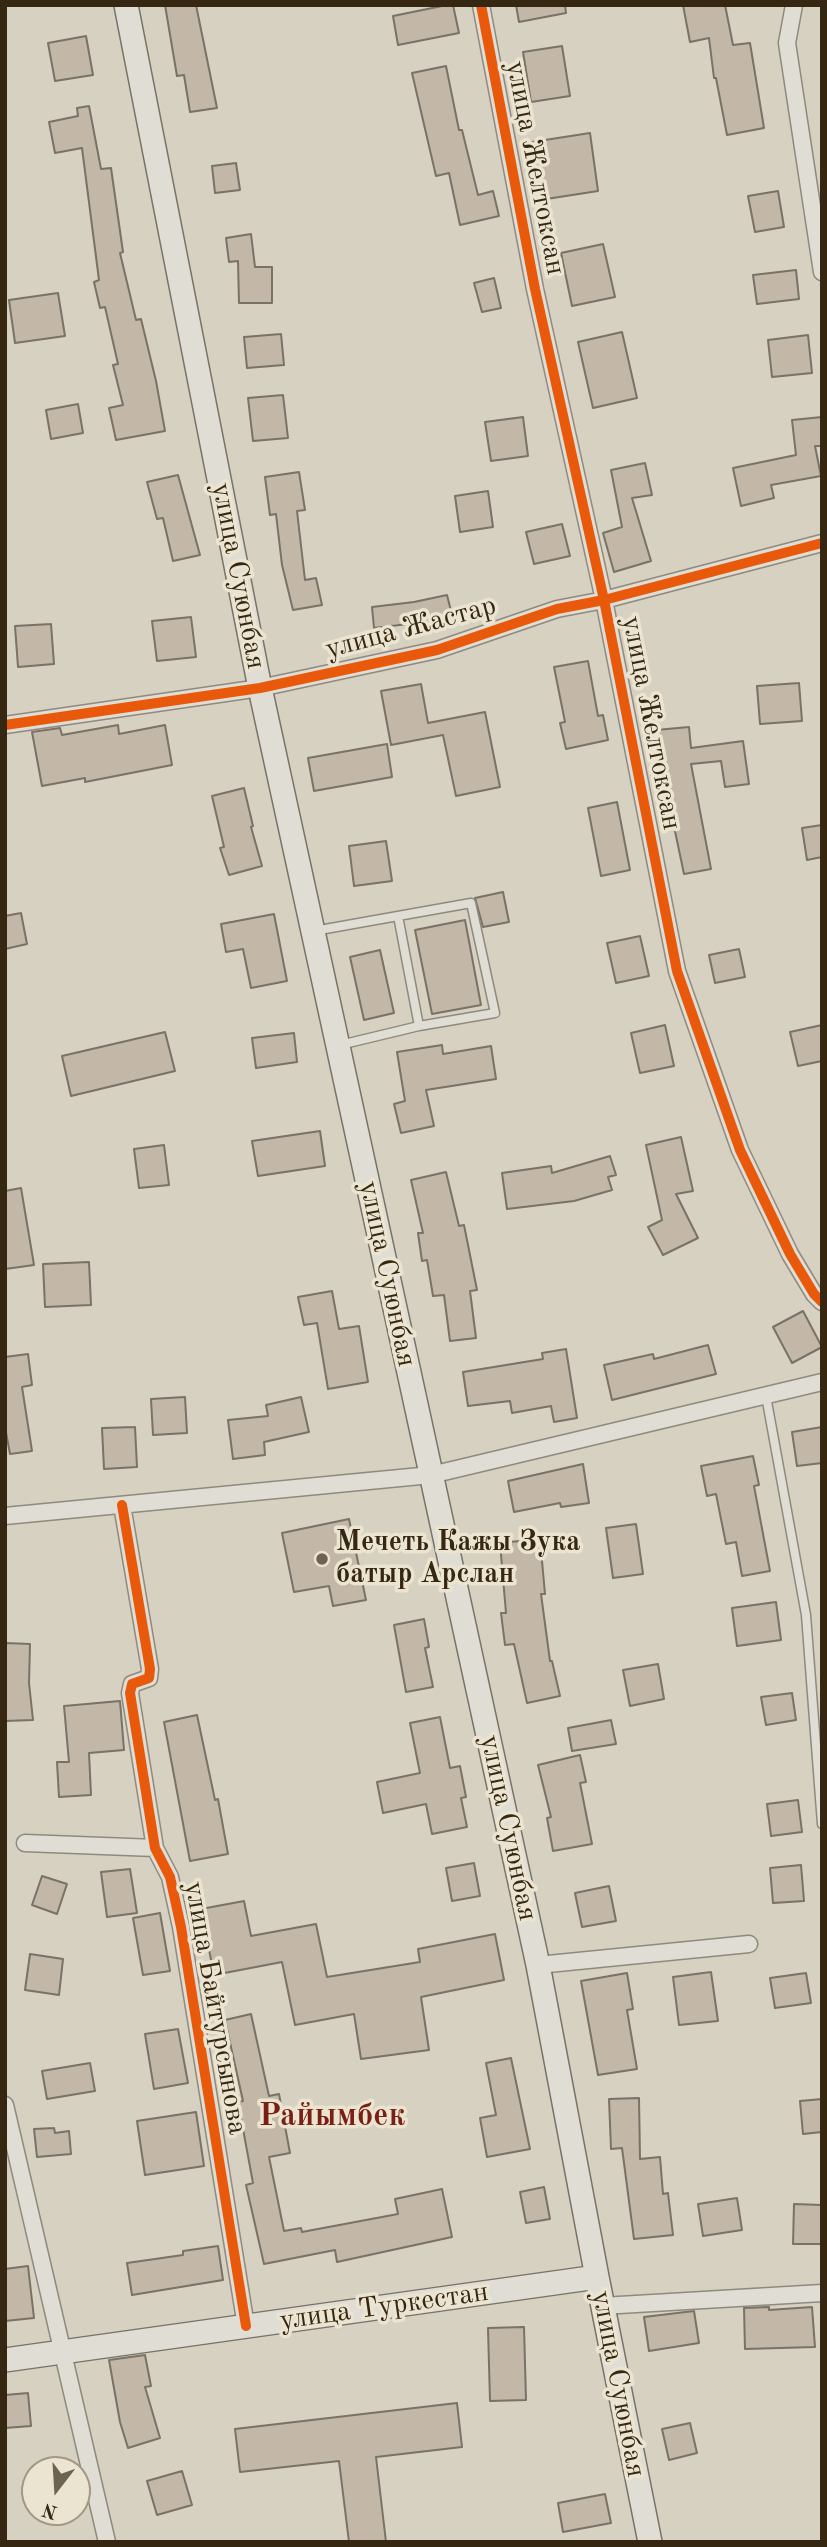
<!DOCTYPE html>
<html>
<head>
<meta charset="utf-8">
<style>
	body { margin:0 }
	#map { position:relative; width:827px; height:2547px; overflow:hidden; background:#d6d1c0; font-family:"Old Standard TT",serif }
	canvas { display:block }
	.frame { position:absolute; inset:0; border:7px solid #362713; pointer-events:none }
	.north { position:absolute; left:21px; top:2456px; width:70px; height:70px; box-sizing:border-box; background:#eae4d0; border:2px solid #a29884; border-radius:50%; rotate:197deg; font-size:19px; font-weight:700; line-height:28px; text-align:center; color:#362713 }
	.north::after { content:''; display:block; margin:auto; width:24px; height:32px; background:#6e6250; clip-path:polygon(50% 0,100% 100%,50% 72%,0 100%) }
</style>
</head>
<body>
<div id="map">
<canvas width="827" height="2547"></canvas>
<div class="frame"></div>
<div class="north">N</div>
</div>
<script>
const context = document.querySelector('canvas').getContext('2d');
context.lineJoin = 'round';
function fillPath(path, color) {
  context.fillStyle = color;
  context.fill(path, 'evenodd');
}
function shape(rows) {
  const path = new Path2D();
  for (const r of rows) {
    path.moveTo(r[0], r[1]);
    for (let i = 2; i < r.length; i += 2) path.lineTo(r[i], r[i + 1]);
  }
  return path;
}
function trace(path, color, width, dash) {
  context.strokeStyle = color;
  context.lineWidth = width;
  context.lineCap = dash ? 'butt' : 'round';
  context.setLineDash(dash || []);
  context.stroke(path);
}
function write(font, color, halo, rows, align = 'center') {
  context.font = font + ' "Old Standard TT",serif';
  context.lineWidth = 7;
  context.setLineDash([]);
  context.textBaseline = 'middle';
  context.strokeStyle = halo;
  context.fillStyle = color;
  for (const [text, x, y, turn = 0] of rows) {
    context.save();
    context.translate(x, y);
    context.rotate((+turn || 0) * Math.PI / 180);
    context.textAlign = isNaN(turn) ? turn : align;
    if (halo) context.strokeText(text, 0, 0);
    context.fillText(text, 0, 0);
    context.restore();
  }
}
const building = shape([
	[165,5,196,5,217,108,190,112,184,75,177,76,165,5],
	[447,5,453,5,459,33,398,45,393,16,447,5],
	[516,5,565,5,566,13,519,22,516,5],
	[683,5,725,5,733,45,750,43,764,128,727,135,716,78,714,78,709,38,690,42,683,5],
	[86,36,93,75,55,81,48,43,86,36],
	[562,46,570,96,531,102,523,52,562,46],
	[446,66,459,130,462,130,478,195,493,191,499,216,460,225,449,173,436,176,412,73,446,66],
	[89,106,101,169,111,168,123,252,120,253,136,320,141,319,156,381,165,431,116,440,109,408,123,405,113,365,118,364,105,307,100,308,94,282,99,280,82,148,55,153,49,122,78,116,77,108,89,106],
	[590,133,598,191,540,200,532,142,590,133],
	[236,163,240,190,215,193,212,166,236,163],
	[778,191,784,227,755,232,748,196,778,191],
	[251,234,255,267,272,267,272,303,239,303,238,261,229,262,226,238,251,234],
	[603,244,615,297,572,306,561,253,603,244],
	[796,270,799,299,757,304,753,275,796,270],
	[494,278,501,308,482,312,474,283,494,278],
	[58,293,65,336,15,343,9,300,58,293],
	[622,332,637,398,593,408,578,342,622,332],
	[281,334,284,365,247,368,244,337,281,334],
	[808,335,812,373,772,377,768,340,808,335],
	[283,395,288,438,253,441,248,398,283,395],
	[78,404,83,433,51,439,46,410,78,404],
	[523,417,528,456,491,461,485,422,523,417],
	[822,417,822,446,815,446,821,476,771,485,774,498,741,506,733,468,796,455,792,420,822,417],
	[645,463,652,495,632,498,651,561,614,572,603,533,622,527,611,470,645,463],
	[299,472,305,510,297,511,305,580,316,578,322,605,293,610,282,565,276,514,270,515,265,477,299,472],
	[178,475,200,555,173,561,163,518,157,519,147,482,178,475],
	[488,491,493,527,460,532,455,496,488,491],
	[562,524,570,556,534,564,526,532,562,524],
	[447,595,453,619,417,627,417,623,374,628,372,607,414,602,447,595],
	[191,617,196,657,157,661,152,621,191,617],
	[51,624,54,664,18,667,15,626,51,624],
	[588,661,598,716,603,715,608,740,566,749,560,723,565,722,554,667,588,661],
	[799,683,802,721,760,724,757,686,799,683],
	[421,684,428,723,485,712,500,787,456,796,443,735,391,745,381,691,421,684],
	[118,725,119,734,165,725,172,765,85,782,85,778,42,786,32,732,60,728,62,735,118,725],
	[689,727,691,748,743,741,749,784,725,787,721,761,691,764,711,869,684,874,671,812,667,813,660,776,656,730,689,727],
	[387,744,392,777,314,791,308,758,387,744],
	[244,788,253,826,251,827,262,866,229,875,220,848,224,847,212,796,244,788],
	[617,802,630,870,601,876,588,808,617,802],
	[822,825,822,857,807,860,802,828,822,825],
	[386,841,392,881,354,886,349,846,386,841],
	[503,892,509,922,483,927,475,898,503,892],
	[21,913,27,944,5,949,5,916,21,913],
	[274,914,287,981,251,988,243,949,226,952,221,924,274,914],
	[465,920,481,1005,432,1014,415,930,465,920],
	[640,936,649,976,616,983,607,943,640,936],
	[739,949,745,977,715,983,709,955,739,949],
	[380,950,394,1013,364,1020,350,957,380,950],
	[665,1025,674,1066,640,1073,631,1033,665,1025],
	[822,1025,822,1061,798,1066,790,1032,822,1025],
	[165,1032,175,1071,71,1096,62,1056,165,1032],
	[294,1033,297,1062,256,1068,252,1038,294,1033],
	[442,1045,443,1054,491,1046,496,1079,426,1090,434,1126,401,1133,394,1104,405,1101,397,1052,442,1045],
	[320,1131,325,1166,258,1176,252,1141,320,1131],
	[681,1137,693,1191,676,1194,698,1238,663,1255,648,1227,662,1220,646,1145,681,1137],
	[164,1145,169,1185,139,1188,134,1149,164,1145],
	[610,1156,616,1175,608,1177,612,1190,574,1201,507,1209,502,1173,551,1166,552,1173,610,1156],
	[446,1172,459,1226,464,1225,477,1290,470,1291,476,1338,450,1341,444,1295,433,1296,427,1260,422,1261,418,1233,423,1233,411,1180,446,1172],
	[21,1188,34,1265,5,1269,5,1191,21,1188],
	[89,1262,91,1305,45,1307,43,1264,89,1262],
	[332,1291,339,1329,359,1326,368,1382,328,1389,317,1323,304,1325,298,1297,332,1291],
	[803,1311,822,1347,792,1363,773,1327,803,1311],
	[708,1345,716,1374,612,1400,604,1365,653,1354,654,1359,708,1345],
	[566,1349,577,1418,554,1422,551,1406,512,1413,510,1401,468,1406,463,1372,543,1359,542,1353,566,1349],
	[28,1354,32,1385,22,1387,32,1451,10,1454,5,1427,5,1357,28,1354],
	[185,1397,187,1433,153,1435,151,1399,185,1397],
	[301,1397,309,1432,264,1442,265,1455,233,1459,228,1420,268,1416,266,1405,301,1397],
	[135,1427,137,1467,104,1469,102,1428,135,1427],
	[822,1427,822,1463,797,1466,792,1432,822,1427],
	[753,1456,759,1485,754,1486,770,1571,742,1576,736,1542,726,1544,716,1494,707,1496,701,1466,753,1456],
	[583,1464,589,1503,561,1507,560,1503,514,1512,508,1481,583,1464],
	[349,1519,366,1600,333,1606,329,1586,294,1592,282,1533,349,1519],
	[636,1524,643,1574,613,1578,606,1528,636,1524],
	[540,1539,545,1594,541,1594,550,1661,552,1661,560,1696,527,1703,514,1644,505,1645,501,1613,506,1613,500,1543,540,1539],
	[776,1602,781,1640,737,1646,732,1608,776,1602],
	[424,1619,429,1647,425,1648,433,1687,406,1692,394,1625,424,1619],
	[5,1643,30,1644,29,1683,33,1720,5,1721,5,1643],
	[658,1664,664,1699,630,1706,623,1670,658,1664],
	[792,1693,796,1720,766,1725,761,1697,792,1693],
	[120,1701,124,1750,89,1753,91,1795,59,1797,57,1762,69,1762,64,1706,120,1701],
	[197,1715,215,1800,218,1799,228,1854,190,1861,164,1722,197,1715],
	[440,1717,450,1768,460,1766,466,1797,461,1798,467,1827,432,1834,426,1804,383,1813,377,1782,420,1773,410,1723,440,1717],
	[611,1720,616,1744,572,1751,568,1728,611,1720],
	[580,1755,586,1782,580,1783,592,1844,553,1851,547,1818,551,1817,538,1765,580,1755],
	[798,1800,802,1832,771,1836,767,1804,798,1800],
	[474,1863,480,1896,452,1901,446,1868,474,1863],
	[801,1865,804,1901,773,1903,770,1868,801,1865],
	[130,1869,137,1913,107,1917,101,1872,130,1869],
	[42,1876,67,1884,57,1914,32,1905,42,1876],
	[609,1886,616,1921,582,1927,575,1893,609,1886],
	[244,1901,251,1936,316,1924,327,1977,420,1962,418,1949,495,1934,504,1980,421,1997,429,2050,361,2059,354,2014,295,2025,282,1962,214,1975,201,1909,244,1901],
	[160,1913,170,1971,143,1975,133,1918,160,1913],
	[30,1954,63,1959,59,1995,25,1990,30,1954],
	[711,1972,718,2021,679,2025,673,1977,711,1972],
	[627,1973,633,2009,627,2010,637,2069,598,2075,581,1981,627,1973],
	[806,1973,811,2003,775,2008,770,1978,806,1973],
	[251,2014,269,2096,279,2094,290,2153,269,2157,284,2231,301,2228,302,2232,398,2214,395,2199,442,2189,452,2237,337,2262,335,2250,264,2264,246,2185,253,2183,238,2102,243,2101,225,2020,251,2014],
	[178,2029,188,2083,154,2089,145,2034,178,2029],
	[511,2058,530,2149,487,2157,480,2118,496,2115,486,2063,511,2058],
	[90,2063,95,2091,47,2099,42,2071,90,2063],
	[639,2098,640,2159,660,2157,663,2194,668,2193,673,2235,634,2239,622,2148,611,2149,609,2099,639,2098],
	[822,2099,822,2132,803,2134,800,2101,822,2099],
	[196,2112,204,2166,145,2175,137,2121,196,2112],
	[54,2128,55,2133,69,2131,71,2154,37,2157,34,2129,54,2128],
	[544,2187,550,2219,526,2223,520,2192,544,2187],
	[737,2198,742,2230,703,2236,698,2204,737,2198],
	[794,2204,822,2205,822,2244,793,2244,794,2204],
	[218,2246,223,2280,132,2295,127,2263,183,2255,183,2251,218,2246],
	[28,2266,34,2318,5,2321,5,2269,28,2266],
	[769,2307,769,2310,812,2307,815,2347,745,2349,744,2308,769,2307],
	[694,2311,699,2343,649,2351,644,2317,694,2311],
	[524,2327,526,2400,490,2401,488,2328,524,2327],
	[145,2355,151,2386,145,2387,160,2438,128,2448,120,2422,109,2360,145,2355],
	[28,2393,31,2426,5,2428,5,2395,28,2393],
	[457,2403,462,2447,376,2457,386,2542,349,2542,339,2461,240,2472,235,2429,457,2403],
	[690,2423,697,2453,669,2460,662,2429,690,2423],
	[182,2471,192,2505,157,2515,147,2481,182,2471],
	[605,2494,611,2523,563,2532,558,2503,605,2494]
]);
fillPath(building, '#c3b7a8');
trace(building, '#787267', 2);
const lane = shape([
	[398,916,471,903,495,1013,419,1026],
	[314,931,398,916,419,1026,340,1045],
	[766,1396,806,1615,822,1824]
]);
const street = shape([
	[481,5,535,289,604,600,677,971,740,1150,790,1254,814,1294,822,1302],
	[794,5,787,43,822,272],
	[5,725,260,688,437,650,557,609,604,600,822,543],
	[122,1505,150,1669,149,1678,132,1684,130,1693,155,1848,170,1877,181,1927,246,2326],
	[5,1516,431,1475,822,1382],
	[25,1843,155,1848],
	[538,1965,749,1944],
	[5,2105,107,2542],
	[602,2306,822,2293]
]);
const secondary = shape([
	[126,5,260,688,538,1965,597,2277,650,2542],
	[5,2360,597,2277]
]);
trace(lane, '#8e8a7e', 11);
trace(street, '#8e8a7e', 19);
trace(secondary, '#787267', 26);
trace(lane, '#e0ddd4', 8);
trace(street, '#e0ddd4', 16);
trace(secondary, '#e0ddd4', 23);
trace(shape([
	[481,5,535,289,604,600,677,971,740,1150,790,1254,814,1294,822,1302],
	[5,725,260,688,437,650,557,609,604,600,822,543],
	[122,1505,150,1669,149,1678,132,1684,130,1693,155,1848,170,1877,181,1927,246,2326]
]), '#e8590c', 10);
for (const [x, y, r, color] of [
	[322,1559,7,"#6e6250"]
]) {
  const dot = new Path2D();
  dot.arc(x, y, r, 0, 2 * Math.PI);
  context.fillStyle = color;
  context.fill(dot);
  trace(dot, '#eae4d0', 2.5);
}
write('28px', '#362713', '#eae4d0', [
	["улица Желтоксан",535,168,79],
	["улица Суюнбая",238,576,79],
	["улица Жастар",411,628,-15],
	["улица Желтоксан",651,723,79],
	["улица Суюнбая",387,1274,78],
	["улица Суюнбая",508,1828,78],
	["улица Байтурсынова",215,2008,80],
	["улица Туркестан",384,2307,-8],
	["улица Суюнбая",618,2384,79]
]);
write('bold 28px', '#362713', '#eae4d0', [
	["Мечеть Кажы Зука",336,1543],
	["батыр Арслан",336,1575]
], 'left');
write('bold 32px', '#7a1f14', '#eae4d0', [
	["Райымбек",332,2117]
]);
</script>
</body>
</html>
